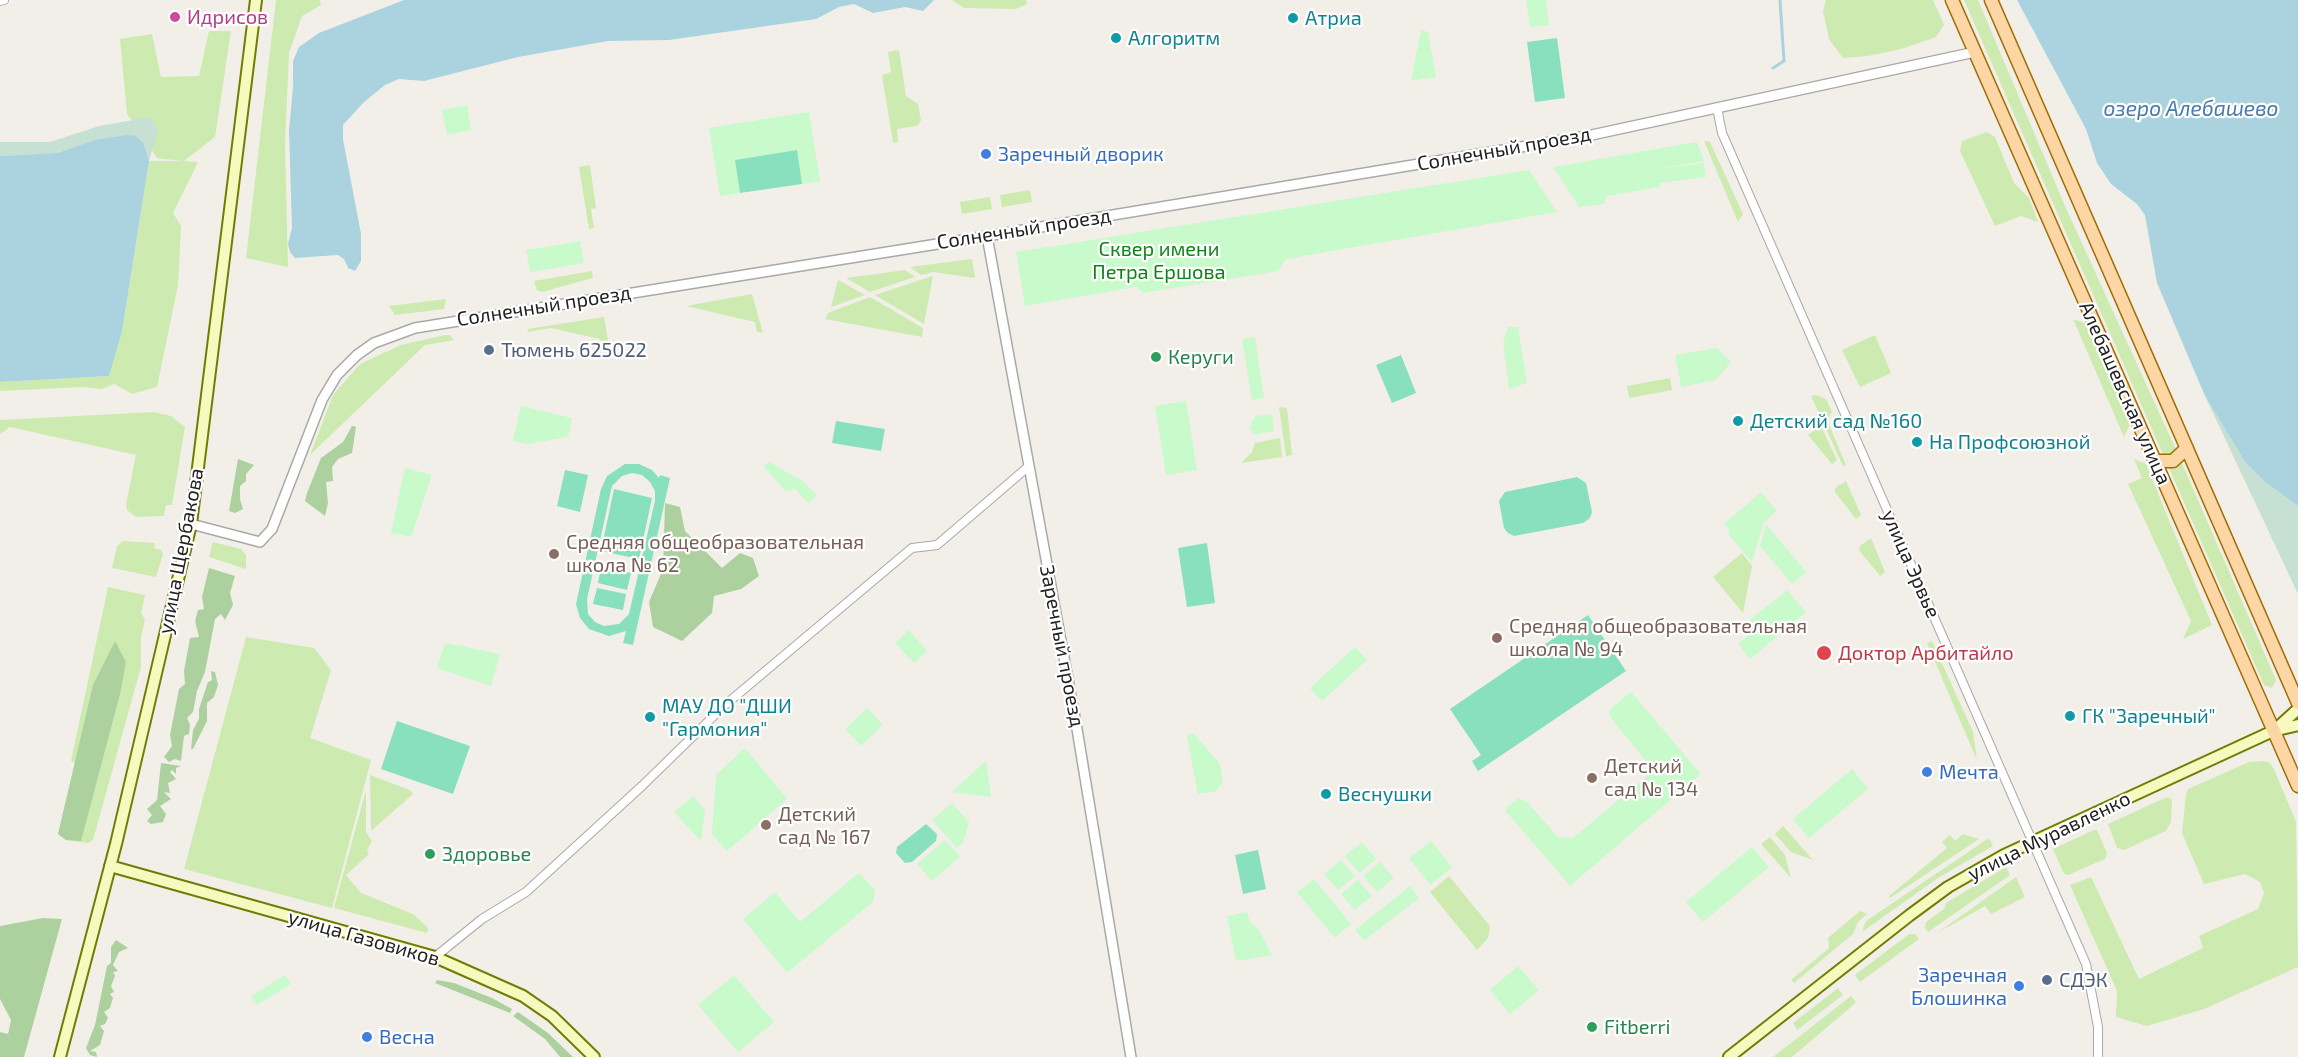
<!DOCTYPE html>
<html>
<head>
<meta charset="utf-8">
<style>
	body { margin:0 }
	canvas { display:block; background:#f2efe9 }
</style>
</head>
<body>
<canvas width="2298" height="1057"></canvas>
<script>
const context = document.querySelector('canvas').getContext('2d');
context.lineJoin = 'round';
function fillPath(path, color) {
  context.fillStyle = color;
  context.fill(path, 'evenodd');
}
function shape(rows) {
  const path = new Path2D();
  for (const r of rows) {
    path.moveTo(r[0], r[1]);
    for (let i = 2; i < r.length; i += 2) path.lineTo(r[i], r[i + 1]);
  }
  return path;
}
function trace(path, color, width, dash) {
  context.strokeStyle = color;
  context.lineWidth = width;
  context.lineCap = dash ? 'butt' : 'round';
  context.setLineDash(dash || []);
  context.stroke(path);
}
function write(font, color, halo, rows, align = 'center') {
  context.font = font + ' "Exo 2",sans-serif';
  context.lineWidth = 4.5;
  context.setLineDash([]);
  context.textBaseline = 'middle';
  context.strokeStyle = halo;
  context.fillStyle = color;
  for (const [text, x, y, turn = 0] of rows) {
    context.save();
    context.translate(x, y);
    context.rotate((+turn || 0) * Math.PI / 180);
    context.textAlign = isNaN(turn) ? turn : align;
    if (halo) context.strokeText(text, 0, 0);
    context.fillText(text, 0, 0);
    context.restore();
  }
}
fillPath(shape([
	[276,0,320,0,321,5,302,16,289,53,285,144,288,267,246,258],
	[952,0,1026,0,1027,4,1016,9,964,8],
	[1826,0,1933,0,1944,25,1936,37,1901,49,1868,56,1843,58,1829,39,1823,11],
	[1964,0,1978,0,2065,206,2178,454,2276,680,2272,688,2264,685],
	[209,31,231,31,215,137,184,161,198,162,173,213,181,226,178,285,157,387,132,394,114,384,102,389,83,387,0,391,0,382,108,376,122,331,149,161,181,161,157,158,127,114,120,39,152,34,161,77,199,76],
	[899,50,906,96,918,104,921,121,917,126,897,129,898,142,893,143,882,75,891,72,888,52],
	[1987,132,1995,137,2014,183,2029,198,2038,222,2021,216,1995,226,1960,151,1962,141],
	[1704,141,1710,142,1743,214,1738,222],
	[590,165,596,208,591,209,594,228,589,229,579,167],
	[1030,190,1032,202,1002,207,1000,195],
	[990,197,992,209,962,214,960,202],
	[972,259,975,278,933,272,921,275,910,267],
	[905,270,915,277,870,292,846,278],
	[592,271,593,278,542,292,537,290,534,281],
	[933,276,924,324,875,295],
	[838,280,865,295,831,307],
	[752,294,763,333,757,332,755,322,686,306],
	[870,297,923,328,922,337,825,319,828,313],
	[446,299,444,309,395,315,389,306],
	[604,317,609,346,607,349,603,347,600,339,551,328,527,332,528,329],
	[2073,319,2085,323,2130,424,2124,437],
	[445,335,450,335,454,340,425,345,310,455,333,395,360,364,401,345],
	[1875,335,1891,373,1860,387,1842,350],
	[1670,378,1672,390,1629,398,1627,386],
	[1816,395,1826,399,1832,412,1827,420,1846,465,1843,466,1811,396],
	[1279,407,1287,408,1292,455,1286,456],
	[154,412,171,416,185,427,172,505,166,505,164,516,136,517,127,510,126,504,136,455,10,427,0,434,0,420],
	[1821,426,1837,460,1832,464,1808,435],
	[1280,438,1282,457,1241,463,1252,452,1255,443],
	[2134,459,2146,464,2212,625,2183,639,2191,621,2128,484,2142,478],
	[1846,481,1861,515,1856,519,1835,492,1835,488],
	[1871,538,1885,572,1880,576,1859,550,1860,546],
	[123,541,155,543,154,548,161,550,163,554,156,577,112,568,117,546],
	[213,542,241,549,246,555,246,569,209,557],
	[1742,553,1752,566,1743,613,1713,577],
	[108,587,145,595,141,613,145,620,141,637,141,667,93,840,88,843,66,840,58,834,75,763,71,761],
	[246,637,314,648,331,670,310,738,371,760,332,908,184,869],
	[1932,641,1973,732,1977,760,1927,643],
	[2264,761,2270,763,2274,769,2296,822,2298,967,2204,1009,2147,1026,2116,1017,2117,991,2070,885,2091,877,2139,979,2203,948,2199,936,2258,909,2264,893,2260,882,2245,874,2204,884,2182,833,2186,794,2188,789,2249,762],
	[370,775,410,790,413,794,371,831],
	[366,790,366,832,372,841,367,850,369,854,346,875,361,893,413,914,428,928,427,933,334,908],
	[2167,797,2172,799,2171,822,2166,831,2124,850,2117,848,2108,824],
	[1783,826,1813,860,1791,852,1775,834],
	[2094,830,2097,830,2107,853,2105,859,2068,875,2064,874,2053,849],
	[1963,834,1979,839,1890,898,1889,896,1947,848,1942,842,1950,835,1955,841],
	[1770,837,1785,855,1791,878,1761,844],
	[1989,838,1993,846,1938,878,1862,932,1866,921],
	[2006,867,2010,875,1928,932,1925,928,1926,922,1944,909,1946,903],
	[1449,876,1490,926,1488,938,1477,950,1430,892],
	[2016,877,2025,897,1991,914,1985,906,1937,933],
	[1860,911,1867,914,1858,922,1853,934,1794,983,1791,980,1829,948,1828,938],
	[1909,934,1915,934,1919,939,1860,982,1855,975],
	[1838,988,1843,995,1797,1030,1793,1023],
	[1851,996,1856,1002,1852,1006,1792,1057,1773,1057]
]), '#cdebb0');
fillPath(shape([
	[352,426,356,427,352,453,338,459,332,467,333,481,326,482,328,503,325,516,305,501,307,493,321,458,343,442],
	[238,459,254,465,246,474,246,481,240,486,240,499,243,509,235,513,229,511],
	[665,503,680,507,685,531,722,568,740,553,753,558,759,576,741,589,714,596,712,613,682,641,653,627,649,602,663,569],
	[209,568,235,576,230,593,233,605,225,620,221,614,215,619,205,672,197,691,193,712,187,718,190,725,189,734,184,736,181,761,175,759,169,762,164,757,172,746,170,735,179,689,185,684,184,671,190,638,199,637,195,621,198,610,204,609,202,597],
	[115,641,126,662,120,694,81,841,66,840,58,834,93,685],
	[211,671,215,672,218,685,214,697,207,703,207,721,193,749,191,749,193,730,199,719,199,709,208,682,212,680],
	[161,763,181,766,176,768,176,774,172,770,170,772,176,779,168,783,170,793,164,792,171,799,160,806,166,814,163,822,151,824,147,821,152,815,147,809,157,800],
	[43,918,62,919,24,1057,0,1057,0,1032,8,1034,11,1020,0,999,0,926],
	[116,940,128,948,119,952,113,965,118,971,113,972,115,976,111,986,114,992,110,994,113,998,110,1008,104,1012,108,1018,105,1024,100,1026,104,1031,100,1045,90,1051,96,1052,97,1057,90,1055,86,1048,95,1025,107,966,111,963,111,947],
	[437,980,454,983,492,998,512,1009,510,1013,435,983],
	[518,1012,548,1033,573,1057,560,1057,545,1039,513,1016]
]), '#add19e');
fillPath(shape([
	[151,117,158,131,149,161,144,144,126,135,98,139,57,153,0,156,0,142,50,142,99,126],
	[2205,396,2245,462,2265,482,2298,506,2298,594]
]), '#c6e0d4');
fillPath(shape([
	[1526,0,1546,0,1549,25,1530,27],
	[1421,30,1428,32,1436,77,1411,81],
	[467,105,471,130,447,135,442,110],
	[809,112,820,181,802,184,796,150,735,160,740,193,720,196,709,128],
	[1697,142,1704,161,1658,169,1704,163,1706,177,1660,183,1660,187,1607,196,1604,204,1579,207,1553,167],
	[1529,170,1557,212,1286,259,1278,271,1144,293,1136,287,1025,306,1016,252],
	[580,241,584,263,530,272,526,250],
	[1508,327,1518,327,1527,383,1509,389,1503,343],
	[1255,337,1264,398,1252,400,1242,339],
	[1717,348,1731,362,1716,380,1681,387,1675,355],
	[1186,401,1197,470,1166,475,1155,406],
	[521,406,572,418,568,437,527,444,513,441],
	[1272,414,1274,431,1254,435,1249,427,1256,416],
	[769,462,803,481,817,495,808,503,795,489,785,491,764,466],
	[405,468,432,475,411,537,391,533],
	[1761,492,1777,511,1764,522,1752,562,1728,534,1730,531,1724,524],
	[1766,524,1806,572,1792,584,1760,546],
	[1787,590,1806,612,1750,659,1738,644,1757,628,1750,620],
	[909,630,927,651,914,663,895,643],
	[445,643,500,654,491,686,437,668],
	[1355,647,1367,660,1322,701,1310,688],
	[1631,692,1701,774,1570,886,1505,810,1518,798,1527,802,1558,837,1573,838,1646,777,1646,761,1610,717,1609,710],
	[867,708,883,725,861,746,845,729],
	[1193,733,1220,764,1223,782,1216,791,1198,794,1187,736],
	[745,748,787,799,727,851,712,834,716,775],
	[986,761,991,797,952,792],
	[1852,769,1868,789,1809,838,1793,819],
	[693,796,705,810,701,841,674,812],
	[952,803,969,822,963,843,957,848,932,820],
	[945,840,960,857,932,881,917,864],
	[1431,841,1452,867,1430,885,1409,858],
	[1362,842,1376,859,1359,873,1345,856],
	[1752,847,1769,867,1703,922,1686,902],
	[1341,860,1355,876,1338,890,1324,874],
	[1380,862,1394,878,1377,892,1363,876],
	[859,873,875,890,874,901,787,973,743,919,775,892,800,922],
	[1314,879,1351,924,1335,938,1297,892],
	[1358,880,1372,896,1355,910,1341,894],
	[1410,886,1419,898,1364,941,1355,930],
	[1247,912,1250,922,1259,930,1272,955,1236,961,1227,916],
	[1518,966,1539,990,1510,1014,1490,990],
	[285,975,291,984,257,1005,251,996],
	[734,975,774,1022,738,1052,698,1005]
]), '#c8facc');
fillPath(shape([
	[1557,38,1565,98,1535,102,1527,42],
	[797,150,802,184,740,193,735,160],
	[1401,355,1416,393,1392,403,1376,365],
	[836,421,885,429,881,451,832,443],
	[625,464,639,464,652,470,659,478,660,475,670,478,633,645,623,643,626,631,609,636,589,629,580,618,576,604,601,489,607,476],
	[632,473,642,475,650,482,655,491,655,501,629,614,619,624,604,626,595,622,588,614,587,599,612,486,622,476],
	[565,470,588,475,580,512,557,506],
	[1577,477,1586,483,1592,512,1590,518,1583,523,1514,536,1508,533,1504,528,1499,501,1505,492],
	[614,489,652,498,639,559,601,551],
	[1207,543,1215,603,1187,607,1178,548],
	[601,567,631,573,627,590,598,583],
	[597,588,626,594,623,610,593,604],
	[1588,615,1626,671,1478,771,1472,761,1481,755,1450,709],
	[397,721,470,746,453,794,381,769],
	[926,824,937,834,936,841,912,862,905,863,896,853,897,847],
	[1258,850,1266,889,1243,894,1235,855]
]), '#88e0be');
fillPath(shape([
	[404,0,934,0,923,11,905,7,873,13,854,4,839,7,816,19,669,40,608,41,518,57,424,81,399,79,385,85,364,102,343,125,343,139,361,234,361,261,355,271,348,268,344,259,338,255,295,258,290,252,288,244,292,228,289,130,293,87,293,61,299,47,319,33],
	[2017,0,2298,0,2298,506,2265,482,2245,462,2205,396,2157,283,2145,215,2137,204,2111,184,2097,163,2086,129],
	[126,135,136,136,144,144,149,161,122,331,109,376,0,382,0,156,57,153,98,139]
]), '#aad3df');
trace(shape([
	[1773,68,1784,61,1780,0]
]), '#aad3df', 3);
const minor = shape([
	[0,1,4,0],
	[1717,108,1722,133,2086,964,2098,1027,2098,1057],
	[435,957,482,919,526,892,642,786,725,705,912,548,937,545,1029,466]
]);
const tertiary = shape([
	[987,236,1076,723,1131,1057],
	[191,524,260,542,272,529,322,400,337,375,357,355,374,343,415,328,987,236,1587,136,1975,52]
]);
const secondary = shape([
	[2276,729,2298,709],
	[110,866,435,957,523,996,552,1016,594,1057],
	[60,1057,116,844,191,524,256,0],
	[1729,1057,1910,915,1948,887,2004,855,2273,731,2298,725]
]);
const primary = shape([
	[1952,0,2298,786],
	[1991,0,2298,703],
	[2155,461,2173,461,2187,448]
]);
trace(minor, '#a9a9a9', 10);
trace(tertiary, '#a9a9a9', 12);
trace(secondary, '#707d05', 14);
trace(primary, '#a06b00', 15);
trace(minor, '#fff', 8);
trace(tertiary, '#fff', 9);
trace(secondary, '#f7fabf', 10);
trace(primary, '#fcd6a4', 12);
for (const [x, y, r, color] of [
	[175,17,6,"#d1479c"],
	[1293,18,6,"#0f9aa8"],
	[1116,38,6,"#0f9aa8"],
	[986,154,6,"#3f7fe0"],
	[489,350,6,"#5c6f8a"],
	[1156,357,6,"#2e9e5b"],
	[1738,421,6,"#0f9aa8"],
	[1917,442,6,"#0f9aa8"],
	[554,554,6,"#8d6e63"],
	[1497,638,6,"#8d6e63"],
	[1824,653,8,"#e0444e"],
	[2070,716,6,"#0f9aa8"],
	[650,717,6,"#0f9aa8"],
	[1927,772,6,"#3f7fe0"],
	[1592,778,6,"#8d6e63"],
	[1326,794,6,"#0f9aa8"],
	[766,825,6,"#8d6e63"],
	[430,854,6,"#2e9e5b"],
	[2047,980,6,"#5c6f8a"],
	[2019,986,6,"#3f7fe0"],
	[1592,1027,6,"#2e9e5b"],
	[367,1037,6,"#3f7fe0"]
]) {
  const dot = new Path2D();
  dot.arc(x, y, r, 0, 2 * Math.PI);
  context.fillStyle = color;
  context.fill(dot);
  trace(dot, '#fff', 2);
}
write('20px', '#b23c85', '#fff', [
	["Идрисов",187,17]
], 'left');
write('20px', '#0d838f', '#fff', [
	["Атриа",1305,18],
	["Алгоритм",1128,38],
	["Детский сад №160",1750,421],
	["На Профсоюзной",1929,442],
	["МАУ ДО \"ДШИ",662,706],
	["\"Гармония\"",662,729],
	["ГК \"Заречный\"",2082,716],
	["Веснушки",1338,794]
], 'left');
write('20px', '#222', '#fff', [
	["Солнечный проезд",1504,149,-10],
	["Солнечный проезд",1024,229,-9],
	["Солнечный проезд",544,306,-9],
	["Алебашевская улица",2125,393,66],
	["улица Щербакова",181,551,-79],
	["улица Эрвье",1911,564,66],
	["Заречный проезд",1062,646,79],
	["улица Муравленко",2049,836,-26],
	["улица Газовиков",364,938,16]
]);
write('20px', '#366cbe', '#fff', [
	["Заречный дворик",998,154],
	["Мечта",1939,772],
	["Заречная",2007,975,"right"],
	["Блошинка",2007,998,"right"],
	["Весна",379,1037]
], 'left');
write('20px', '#0c8416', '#fff', [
	["Сквер имени",1159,249],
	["Петра Ершова",1159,272]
]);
write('20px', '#4e5e75', '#fff', [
	["Тюмень 625022",501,350],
	["СДЭК",2059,980]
], 'left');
write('20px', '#27864d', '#fff', [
	["Керуги",1168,357],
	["Здоровье",442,854],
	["Fitberri",1604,1027]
], 'left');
write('20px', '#785e54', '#fff', [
	["Средняя общеобразовательная",566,542],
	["школа № 62",566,565],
	["Средняя общеобразовательная",1509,626],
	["школа № 94",1509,649],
	["Детский",1604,766],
	["сад № 134",1604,789],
	["Детский",778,814],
	["сад № 167",778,837]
], 'left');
write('20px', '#be3a42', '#fff', [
	["Доктор Арбитайло",1838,653]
], 'left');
write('italic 21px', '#4a7aab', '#fff', [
	["озеро Алебашево",2191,109]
]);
</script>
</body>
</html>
